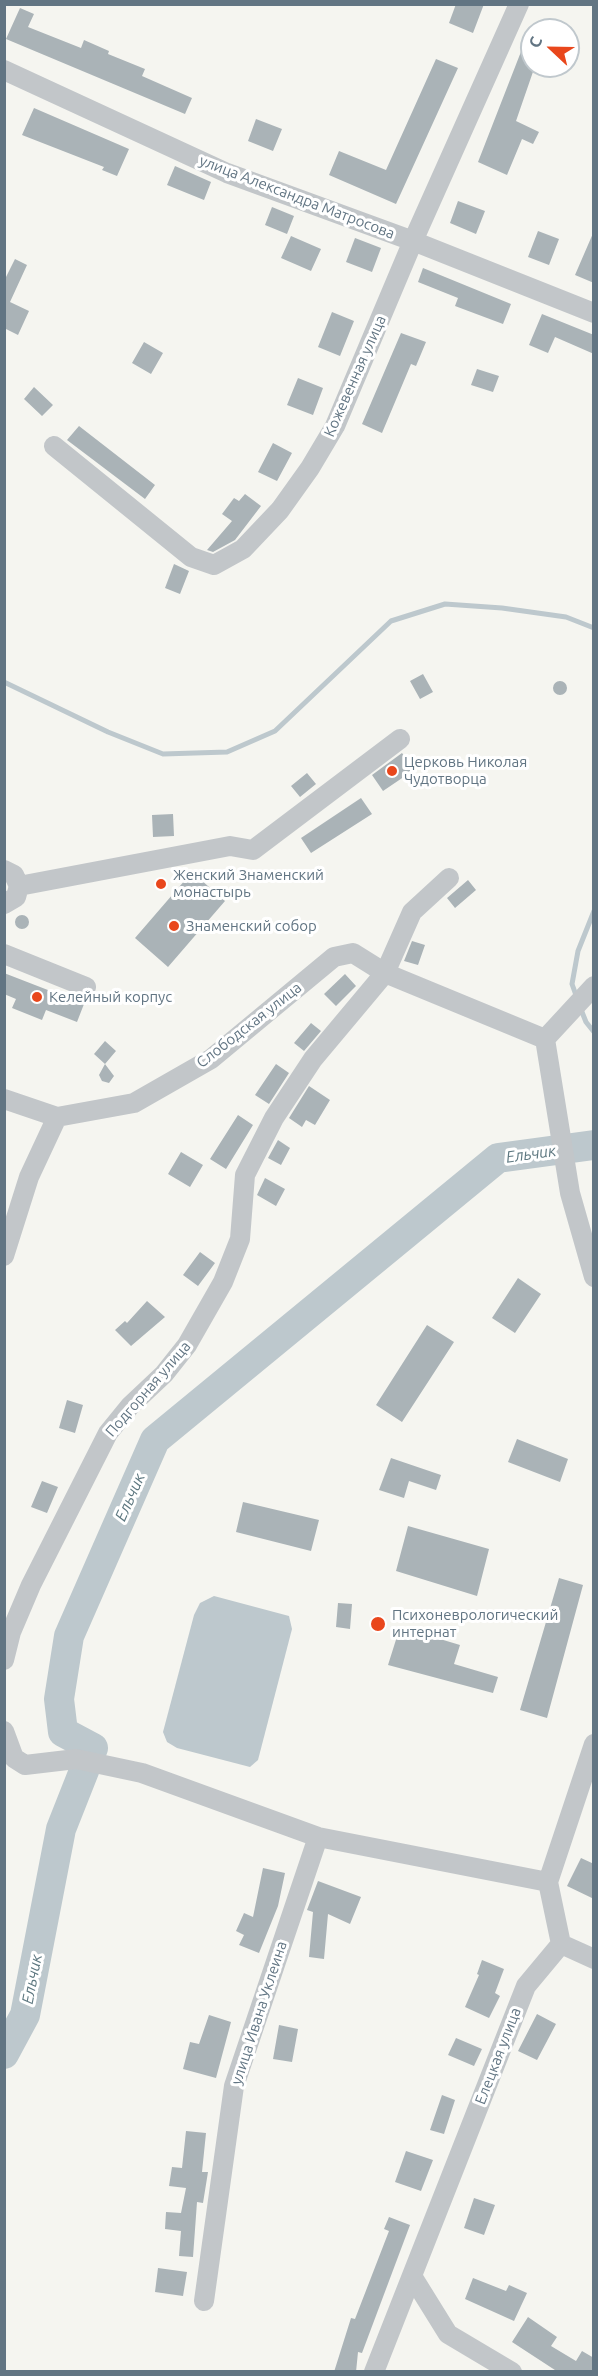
<!DOCTYPE html>
<html>
<head>
<meta charset="utf-8">
<style>
	body { margin:0 }
	#map { position:relative; width:598px; height:2376px; overflow:hidden; background:#f5f5f0; font-family:Ubuntu,sans-serif }
	canvas { display:block }
	.frame { position:absolute; inset:0; border:6px solid #627583; pointer-events:none }
	.north { position:absolute; left:520px; top:18px; width:60px; height:60px; box-sizing:border-box; background:#fff; border:2px solid #c0c8cd; border-radius:50%; rotate:292deg; font-size:16px; font-weight:700; line-height:24px; text-align:center; color:#627583 }
	.north::after { content:''; display:block; margin:auto; width:21px; height:27px; background:#e9471c; clip-path:polygon(50% 0,100% 100%,50% 72%,0 100%) }
</style>
</head>
<body>
<div id="map">
<canvas width="598" height="2376"></canvas>
<div class="frame"></div>
<div class="north">С</div>
</div>
<script>
const context = document.querySelector('canvas').getContext('2d');
context.lineJoin = 'round';
function fillPath(path, color) {
  context.fillStyle = color;
  context.fill(path, 'evenodd');
}
function shape(rows) {
  const path = new Path2D();
  for (const r of rows) {
    if (r.length === 3) {
      path.moveTo(r[0] + r[2], r[1]);
      path.arc(r[0], r[1], r[2], 0, 2 * Math.PI);
      continue;
    }
    path.moveTo(r[0], r[1]);
    for (let i = 2; i < r.length; i += 2) path.lineTo(r[i], r[i + 1]);
  }
  return path;
}
function trace(path, color, width, dash) {
  context.strokeStyle = color;
  context.lineWidth = width;
  context.lineCap = dash ? 'butt' : 'round';
  context.setLineDash(dash || []);
  context.stroke(path);
}
function write(font, color, halo, rows, align = 'center') {
  context.font = font + ' Ubuntu,sans-serif';
  context.lineWidth = 6;
  context.setLineDash([]);
  context.textBaseline = 'middle';
  context.strokeStyle = halo;
  context.fillStyle = color;
  for (const [text, x, y, turn = 0] of rows) {
    context.save();
    context.translate(x, y);
    context.rotate((+turn || 0) * Math.PI / 180);
    context.textAlign = isNaN(turn) ? turn : align;
    if (halo) context.strokeText(text, 0, 0);
    context.fillText(text, 0, 0);
    context.restore();
  }
}
fillPath(shape([
	[214,1596,289,1616,292,1629,258,1760,250,1767,177,1748,167,1742,163,1732,194,1615,200,1603]
]), '#bdc8cd');
trace(shape([
	[4,682,108,732,163,754,227,752,275,731,391,621,445,604,502,608,566,617,594,628],
	[577,998,572,984,578,951,594,911],
	[580,1007,586,1022,594,1032]
]), '#bdc8cd', 5);
trace(shape([
	[4,2054,25,2015,61,1829,93,1748,63,1732,59,1699,69,1636,155,1440,498,1158,594,1145]
]), '#bdc8cd', 30);
fillPath(shape([
	[456,4,484,4,473,33,449,23],
	[20,8,34,14,28,27,81,48,84,40,109,51,108,54,145,69,142,76,192,98,185,114,6,39],
	[531,26,532,66,535,66,516,121,539,132,533,144,522,139,507,175,478,162],
	[436,59,458,68,396,204,329,175,339,151,386,170],
	[34,108,129,149,117,176,102,170,104,167,22,135],
	[256,119,282,129,273,151,248,141],
	[175,166,211,182,204,200,167,185],
	[458,201,485,211,476,234,450,223],
	[272,207,294,216,287,234,265,225],
	[538,231,559,239,549,265,528,257],
	[594,231,594,283,575,275],
	[291,236,321,249,311,271,281,258],
	[355,238,381,248,372,272,346,262],
	[15,259,27,265,10,302,29,311,18,335,4,328,4,281],
	[423,268,511,304,503,324,455,306,458,298,418,282],
	[332,312,354,321,340,356,318,347],
	[542,314,594,335,594,354,555,337,548,353,529,345],
	[401,333,426,342,416,366,411,364,382,433,362,424],
	[144,342,163,353,151,374,132,363],
	[477,369,499,376,493,392,471,385],
	[298,378,323,388,313,415,287,405],
	[34,387,53,405,42,416,24,399],
	[79,426,155,485,145,499,67,440],
	[273,443,292,453,277,481,258,472],
	[245,494,261,506,235,540,213,552,207,550,232,521,222,514,234,498,239,501],
	[174,564,189,571,180,594,165,588],
	[423,674,433,692,420,699,410,681],
	[560,688,7],
	[402,753,414,770,383,791,372,775],
	[307,773,316,784,300,797,291,786],
	[361,798,372,814,311,853,301,838],
	[173,814,174,836,153,837,152,815],
	[192,872,225,901,168,967,135,938],
	[468,880,476,890,455,908,447,898],
	[22,922,7],
	[412,941,425,945,418,965,404,961],
	[4,973,84,1004,77,1022,46,1010,42,1020,12,1008,16,999,4,994],
	[345,974,356,986,336,1006,324,994],
	[311,1023,321,1031,304,1051,294,1043],
	[105,1041,116,1051,105,1064,94,1054],
	[105,1064,114,1076,109,1083,102,1081,99,1075],
	[276,1064,289,1073,269,1104,255,1095],
	[309,1086,330,1100,315,1125,306,1120,302,1127,289,1118],
	[238,1115,253,1125,226,1169,210,1159],
	[278,1140,290,1148,281,1165,268,1158],
	[181,1152,203,1165,190,1187,168,1174],
	[265,1178,285,1189,276,1206,257,1195],
	[200,1252,215,1263,198,1286,183,1275],
	[518,1278,541,1294,515,1333,492,1318],
	[147,1301,165,1317,131,1346,115,1330,125,1321,127,1323],
	[427,1325,454,1342,402,1422,376,1405],
	[67,1400,83,1405,75,1433,59,1428],
	[517,1439,568,1459,560,1482,508,1462],
	[391,1458,441,1475,436,1490,409,1481,404,1498,379,1490],
	[42,1481,58,1487,47,1513,31,1507],
	[243,1502,319,1520,311,1551,236,1532],
	[408,1526,489,1549,477,1596,396,1571],
	[559,1578,583,1585,547,1718,520,1710],
	[338,1603,352,1604,350,1629,336,1627],
	[400,1627,460,1645,454,1664,498,1677,493,1693,388,1665],
	[581,1858,594,1864,594,1899,567,1886],
	[263,1868,285,1873,278,1906,259,1953,239,1945,244,1935,236,1931,244,1913,253,1917],
	[318,1881,361,1897,350,1924,328,1914,324,1959,309,1957,313,1912,307,1910],
	[482,1960,504,1969,495,1993,500,1996,489,2018,465,2007,479,1975,477,1974],
	[537,2014,556,2024,537,2060,518,2051],
	[209,2015,231,2022,216,2078,183,2069,190,2042,199,2044],
	[279,2025,298,2029,292,2062,273,2059],
	[456,2038,482,2049,474,2066,448,2055],
	[442,2095,455,2100,444,2134,430,2130],
	[186,2131,206,2133,202,2172,208,2172,203,2203,197,2202,193,2257,179,2256,181,2231,165,2229,166,2212,181,2213,186,2188,169,2186,172,2167,182,2168],
	[406,2151,433,2160,421,2191,395,2182],
	[474,2198,495,2205,484,2235,464,2228],
	[389,2217,410,2225,362,2353,358,2352,356,2372,334,2372,351,2318,355,2319,389,2231,384,2229],
	[158,2268,187,2272,183,2296,155,2292],
	[473,2278,506,2291,509,2285,527,2293,514,2321,465,2299],
	[528,2317,557,2337,551,2346,576,2361,582,2351,594,2358,594,2372,558,2372,512,2342]
]), '#aab3b7');
trace(shape([
	[4,70,227,173,413,241,594,313],
	[54,446,191,557,214,565,243,549,280,510,310,468,335,426,413,241,519,4],
	[4,870,14,875,19,886,16,897,4,904],
	[19,886,230,846,253,850,400,739],
	[4,954,86,987],
	[545,1039,594,986],
	[4,1099,57,1117,134,1103,211,1059,334,957,353,953,385,973,545,1039,570,1193,594,1277],
	[4,1256,29,1177,57,1117],
	[4,1660,11,1632,31,1585,108,1433,130,1406,164,1374,187,1345,223,1282,240,1239,245,1175,274,1118,313,1059,385,973,412,912,449,878],
	[4,1731,14,1758,25,1765,76,1759,142,1773,318,1837,548,1882],
	[561,1944,594,1959],
	[412,2276,448,2334,512,2372],
	[204,2301,234,2086,318,1837],
	[374,2372,526,1986,561,1944,548,1882,594,1744]
]), '#c2c6c9', 20);
for (const [x, y, r, color] of [
	[392,771,6,"#e9471c"],
	[161,884,6,"#e9471c"],
	[174,926,6,"#e9471c"],
	[37,997,6,"#e9471c"],
	[378,1624,8,"#e9471c"]
]) {
  const dot = new Path2D();
  dot.arc(x, y, r, 0, 2 * Math.PI);
  context.fillStyle = color;
  context.fill(dot);
  trace(dot, '#fff', 2);
}
write('15px', '#627583', '#fff', [
	["улица Александра Матросова",297,197,21],
	["Кожевенная улица",355,376,-66],
	["Слободская улица",249,1025,-38],
	["Подгорная улица",148,1389,-49],
	["улица Ивана Уклеина",259,2013,-72],
	["Елецкая улица",498,2056,-69]
]);
write('15px', '#627583', '#fff', [
	["Церковь Николая",404,762],
	["Чудотворца",404,779],
	["Женский Знаменский",173,875],
	["монастырь",173,892],
	["Знаменский собор",186,926],
	["Келейный корпус",49,997],
	["Психоневрологический",392,1615],
	["интернат",392,1632]
], 'left');
write('italic 16px', '#5e7880', '#fff', [
	["Ельчик",531,1154,-8],
	["Ельчик",130,1497,-66],
	["Ельчик",32,1979,-79]
]);
</script>
</body>
</html>
